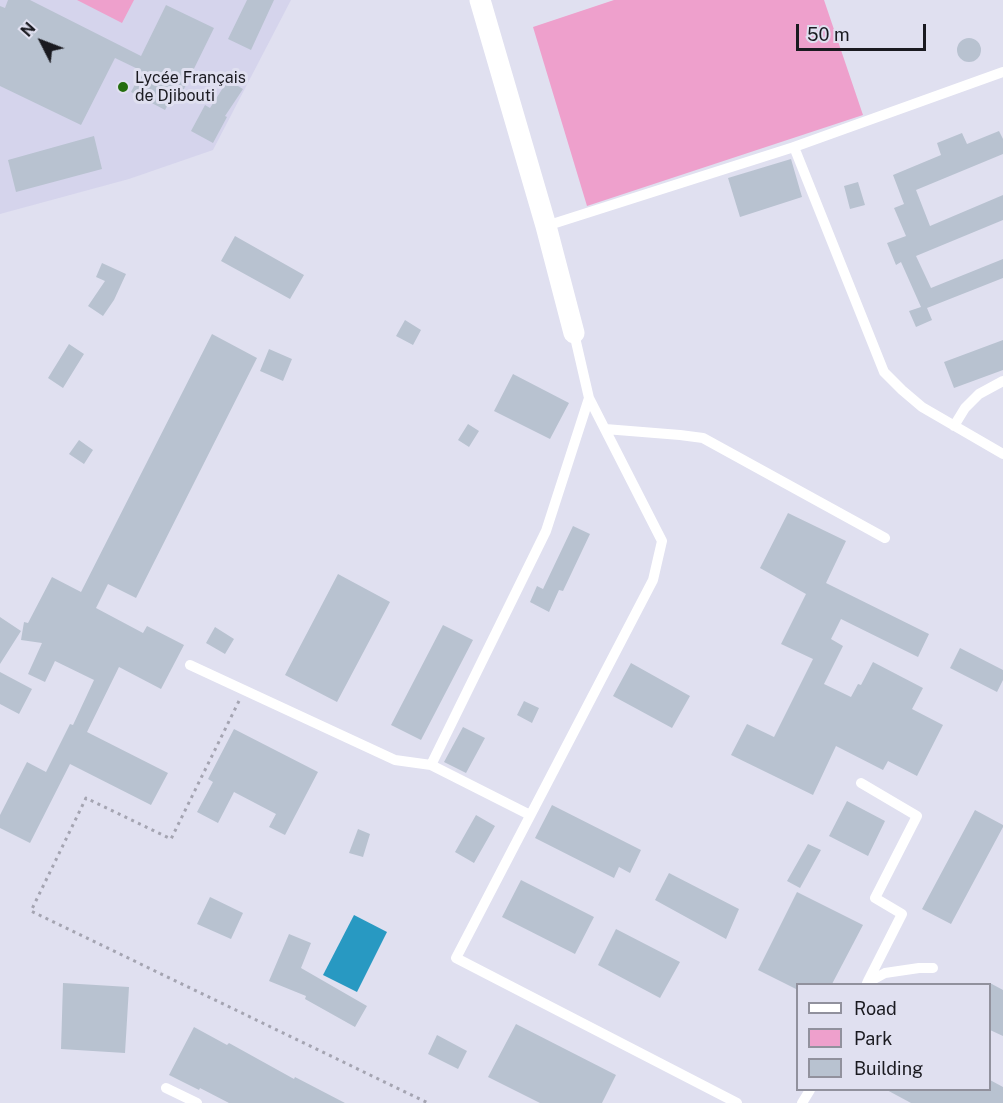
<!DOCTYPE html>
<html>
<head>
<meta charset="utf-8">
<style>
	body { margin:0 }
	#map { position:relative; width:1003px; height:1103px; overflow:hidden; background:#e0e0f0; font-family:"Public Sans",sans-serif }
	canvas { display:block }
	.legend { position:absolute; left:796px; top:983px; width:195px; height:108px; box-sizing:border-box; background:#e0e0f0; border:2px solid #91919d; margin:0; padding:8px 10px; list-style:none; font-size:18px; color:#1a1a20 }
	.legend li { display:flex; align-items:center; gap:12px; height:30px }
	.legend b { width:30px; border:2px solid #91919d }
	.north { position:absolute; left:12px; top:12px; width:60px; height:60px; -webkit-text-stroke:4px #e0e0f0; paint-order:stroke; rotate:312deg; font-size:16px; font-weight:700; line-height:24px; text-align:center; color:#1a1a20 }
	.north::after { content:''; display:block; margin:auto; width:21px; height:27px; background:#1a1a20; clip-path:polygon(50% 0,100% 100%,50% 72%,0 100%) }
	.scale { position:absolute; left:796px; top:24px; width:130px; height:27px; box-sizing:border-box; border:3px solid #1a1a20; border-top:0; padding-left:8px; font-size:18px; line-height:21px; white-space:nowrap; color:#1a1a20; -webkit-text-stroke:4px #e0e0f0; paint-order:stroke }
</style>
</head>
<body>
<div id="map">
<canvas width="1003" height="1103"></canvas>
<ul class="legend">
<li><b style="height:8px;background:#fff"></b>Road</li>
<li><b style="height:16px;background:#eea0cc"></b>Park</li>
<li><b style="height:16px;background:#b8c2d0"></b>Building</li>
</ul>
<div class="north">N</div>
<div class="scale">50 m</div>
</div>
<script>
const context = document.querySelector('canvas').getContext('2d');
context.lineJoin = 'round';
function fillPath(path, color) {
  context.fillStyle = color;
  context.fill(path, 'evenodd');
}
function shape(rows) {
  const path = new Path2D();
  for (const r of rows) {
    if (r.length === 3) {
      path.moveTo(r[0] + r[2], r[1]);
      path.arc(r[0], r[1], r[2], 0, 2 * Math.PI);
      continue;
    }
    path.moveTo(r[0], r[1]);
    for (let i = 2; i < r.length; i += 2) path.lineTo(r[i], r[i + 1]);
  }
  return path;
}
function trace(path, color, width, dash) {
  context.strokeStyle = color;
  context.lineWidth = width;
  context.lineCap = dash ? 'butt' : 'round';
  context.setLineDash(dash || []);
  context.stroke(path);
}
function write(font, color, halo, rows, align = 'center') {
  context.font = font + ' "Public Sans",sans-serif';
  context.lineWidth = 6;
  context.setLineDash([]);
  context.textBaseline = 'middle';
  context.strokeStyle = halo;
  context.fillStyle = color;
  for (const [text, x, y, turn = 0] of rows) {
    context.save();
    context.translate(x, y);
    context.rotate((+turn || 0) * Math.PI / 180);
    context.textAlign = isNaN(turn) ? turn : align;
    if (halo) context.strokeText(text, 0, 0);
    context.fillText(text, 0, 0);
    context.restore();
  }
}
fillPath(shape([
	[0,0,291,0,213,150,129,179,0,214]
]), '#d5d4ec');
fillPath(shape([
	[77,0,134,0,122,23],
	[614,0,824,0,863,115,587,206,533,27]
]), '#eea0cc');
fillPath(shape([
	[354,915,387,932,357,992,323,975]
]), '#2899c2');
fillPath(shape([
	[8,0,30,0,141,56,166,5,214,28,183,91,177,88,165,110,131,92,142,71,115,58,81,125,0,86,0,6,5,8],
	[247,0,274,0,251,50,228,39],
	[969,50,12],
	[228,80,243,89,225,116,227,117,213,143,191,131,205,105,210,108],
	[999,131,1003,139,1003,154,916,190,930,226,1003,195,1003,220,916,256,931,288,1003,259,1003,278,927,308,932,320,916,327,909,311,921,307,901,262,896,265,887,243,906,236,894,208,904,204,893,175,941,155,937,143,962,133,967,144],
	[94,136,102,169,16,192,8,160],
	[791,159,802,197,740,217,728,178],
	[858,182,865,205,850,209,844,186],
	[235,236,304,275,290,299,221,261],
	[102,263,126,274,114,300,103,316,88,306,105,281,96,277],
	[405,320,421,330,413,345,396,336],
	[212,334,257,358,136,598,108,584,96,608,143,633,147,626,184,645,161,689,119,667,87,732,168,773,151,805,70,764,30,843,0,828,0,815,27,762,46,772,70,724,73,725,94,680,55,661,45,682,28,674,42,643,21,640,24,622,28,623,52,577,81,592],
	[1003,340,1003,370,954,388,944,362],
	[69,344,84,354,63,388,48,378],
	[269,349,292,359,283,381,260,371],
	[513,374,569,403,550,439,494,411],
	[468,424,479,431,469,447,458,440],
	[79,440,93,450,84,464,69,454],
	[788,513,846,541,826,583,929,634,918,657,841,619,831,639,843,646,824,684,851,697,858,684,861,685,873,662,923,688,912,709,943,725,917,776,888,761,883,770,836,746,813,795,731,755,747,724,774,737,813,659,781,644,806,594,760,568],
	[573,526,590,534,563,591,559,590,549,612,530,602,537,586,543,589],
	[338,574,390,602,337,702,285,675],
	[0,617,21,631,0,664],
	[443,625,473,640,421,740,391,725],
	[215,627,234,639,225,654,206,643],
	[960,648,1003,670,1003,680,997,692,950,668],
	[631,663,690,696,672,728,613,696],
	[0,672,32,689,19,714,0,704],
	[524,701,539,708,532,723,517,715],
	[463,727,485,738,466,773,444,762],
	[234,729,318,772,285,835,269,827,276,814,234,792,218,823,197,812,213,782,208,779],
	[847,801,885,821,868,856,829,836],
	[552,805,641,850,630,873,619,867,614,878,535,838],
	[975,810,1003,825,1003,827,951,924,922,909],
	[476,815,495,826,474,863,455,852],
	[358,829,370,834,363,857,349,853],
	[808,844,821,850,800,888,787,881],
	[669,873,739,909,726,939,655,900],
	[521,880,594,917,575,954,502,917],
	[797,892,863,925,832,984,798,984,798,990,758,970],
	[210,897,243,913,231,939,197,924],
	[616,929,680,962,660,998,598,965],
	[289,934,311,943,301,968,367,1006,355,1027,305,999,306,996,269,981],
	[63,983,129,987,125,1053,61,1049],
	[990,983,1003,990,1003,1036,990,1030],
	[516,1024,616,1075,602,1103,540,1103,488,1077],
	[194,1027,227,1045,229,1043,294,1079,295,1077,345,1103,229,1103,200,1088,199,1090,169,1075],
	[437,1035,467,1051,458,1069,428,1054],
	[990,1080,1003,1087,1003,1103,911,1103,885,1089,990,1089]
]), '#b8c2d0');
trace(shape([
	[239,701,171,839,86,798,31,911,428,1103]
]), '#a4a4b1', 3, [3, 4.5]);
trace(shape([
	[794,147,884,372,902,390,922,407,1003,454],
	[546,226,794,147,1003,72],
	[574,333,589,398,662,541,653,580,456,958,737,1103],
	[954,426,965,408,979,394,1003,381],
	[605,429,680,435,703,438,885,538],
	[190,665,395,760,431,765],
	[861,783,917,816,875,898,902,914,868,981],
	[530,815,431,765,546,531,589,398],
	[867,983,885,973,919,968,933,968],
	[166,1088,197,1103],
	[802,1103,810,1090]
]), '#fff', 10);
trace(shape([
	[480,0,546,226,574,333]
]), '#fff', 21);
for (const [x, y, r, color] of [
	[123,87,6,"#256e0e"]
]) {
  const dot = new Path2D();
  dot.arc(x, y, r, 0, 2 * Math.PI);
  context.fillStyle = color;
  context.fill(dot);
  trace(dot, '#e0e0f0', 2);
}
write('16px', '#1a1a20', '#e0e0f0', [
	["Lycée Français",135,78],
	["de Djibouti",135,96]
], 'left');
</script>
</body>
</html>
